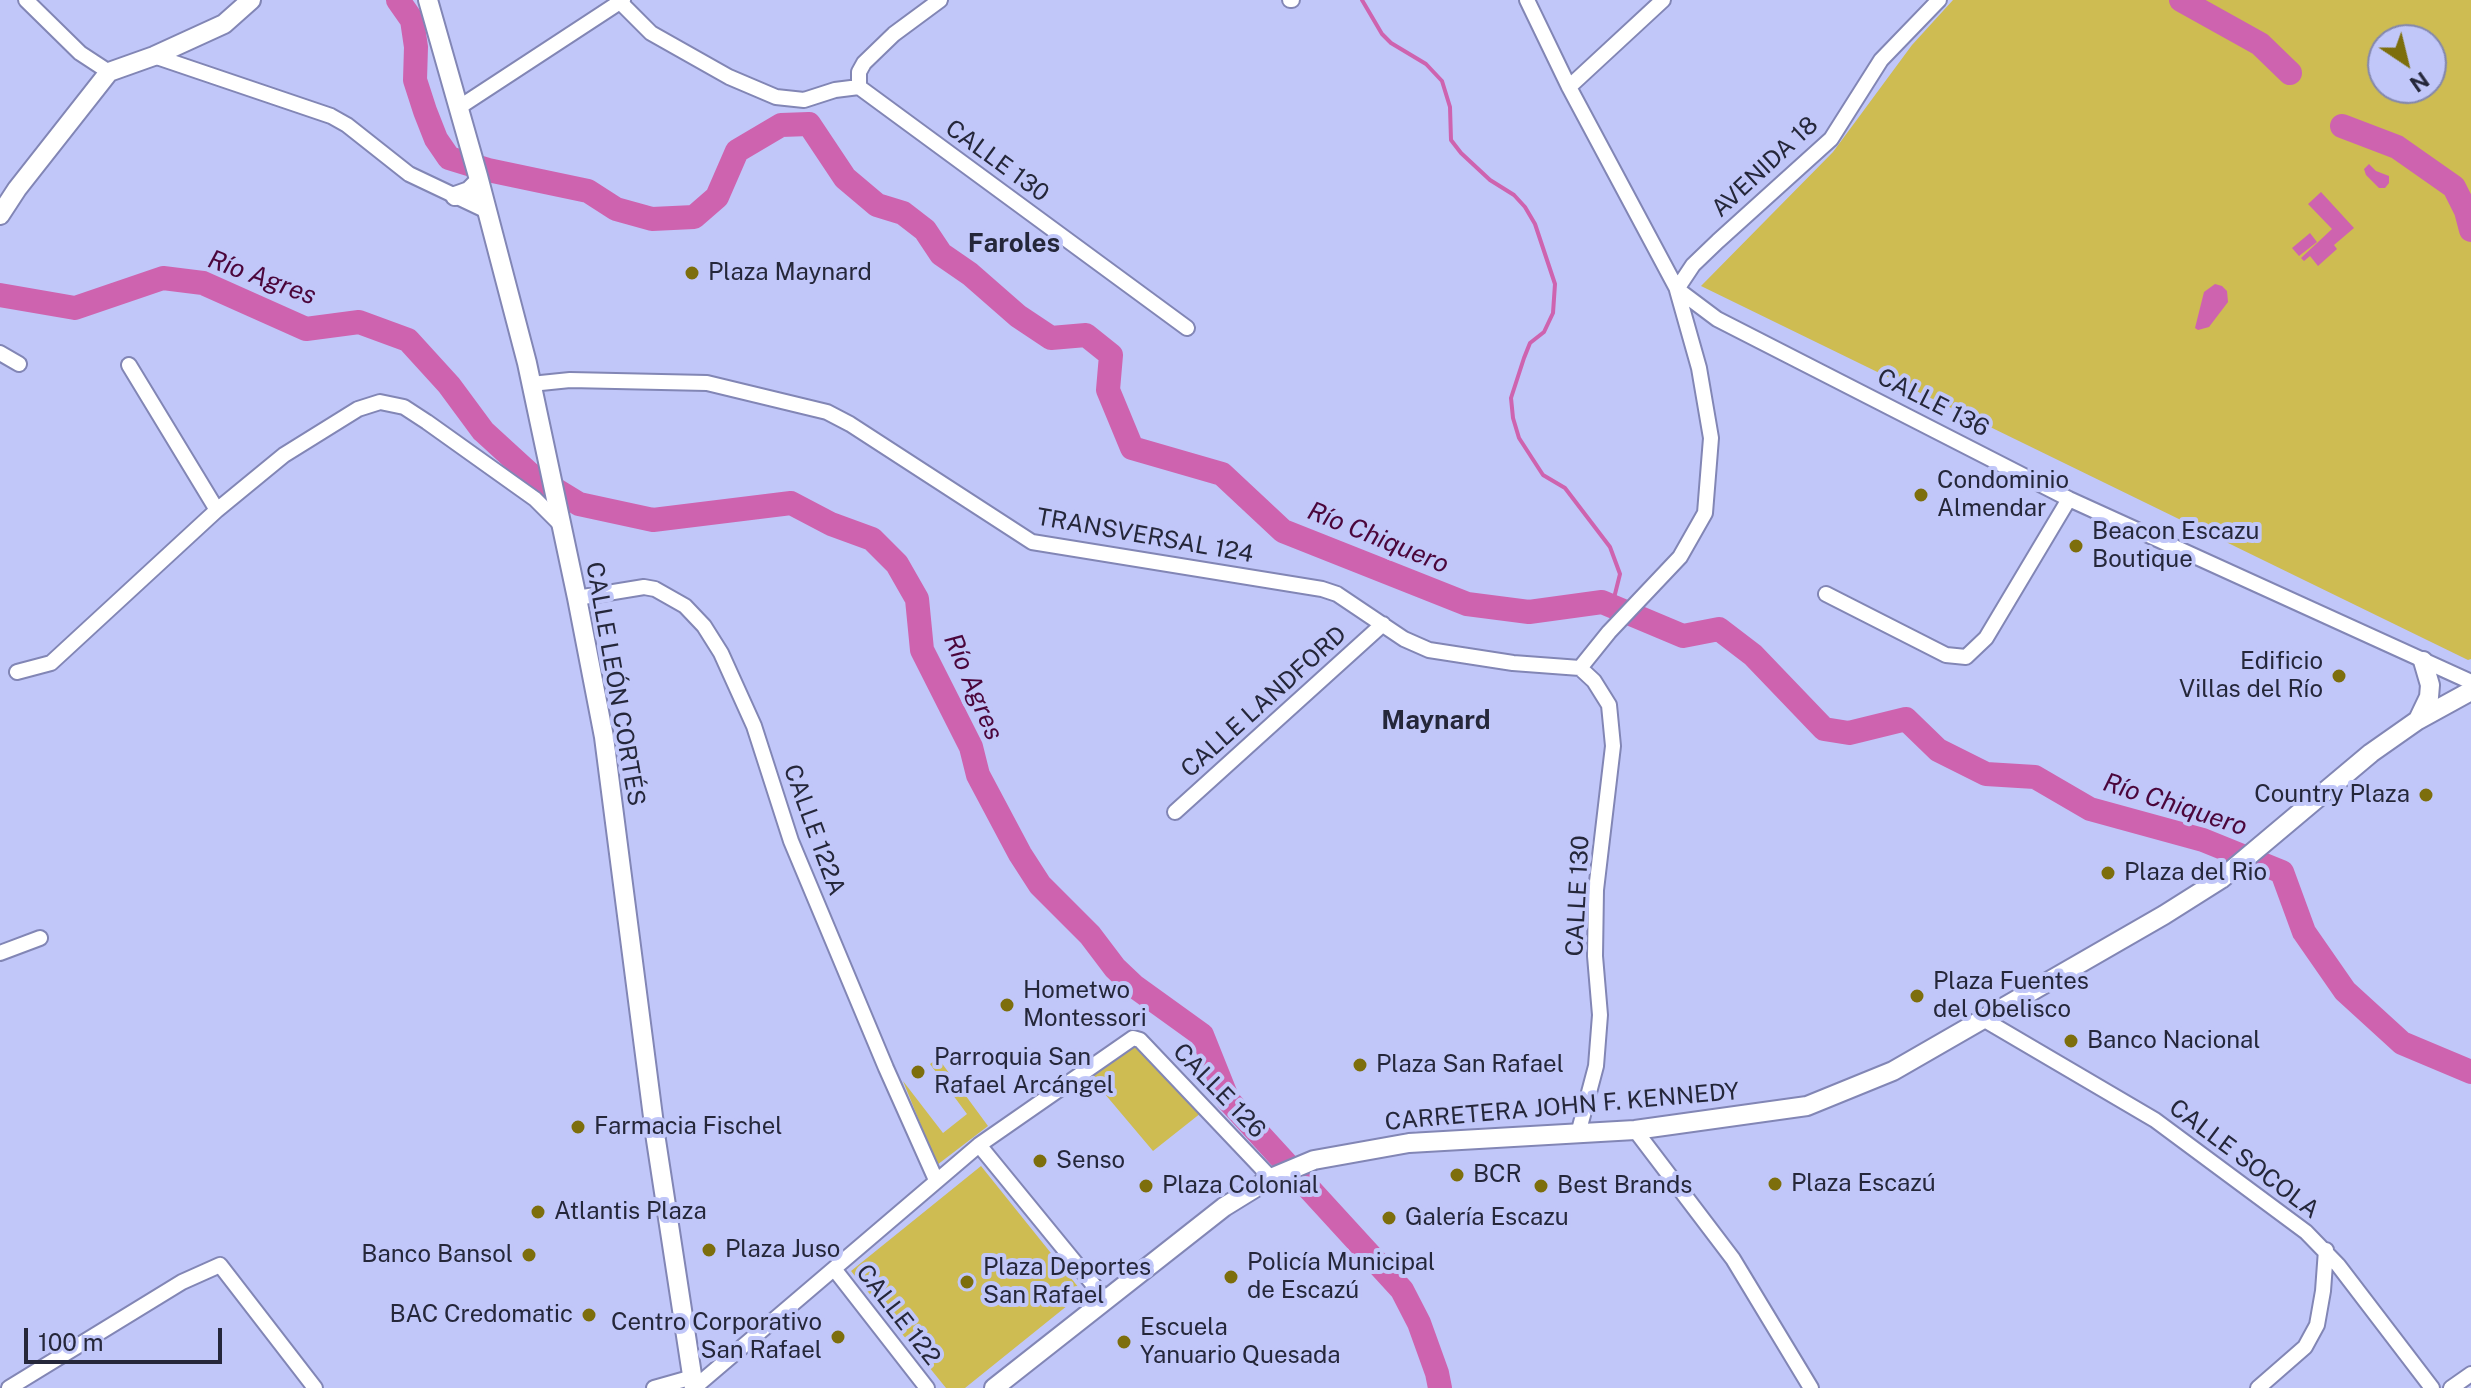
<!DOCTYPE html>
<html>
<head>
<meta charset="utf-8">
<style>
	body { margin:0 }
	#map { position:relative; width:2471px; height:1388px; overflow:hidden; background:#c1c7f9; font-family:"Public Sans",sans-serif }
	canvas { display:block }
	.north { position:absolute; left:2367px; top:24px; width:80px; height:80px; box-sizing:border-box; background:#c1c7f9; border:2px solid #8387ad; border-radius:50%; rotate:145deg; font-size:22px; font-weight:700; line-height:32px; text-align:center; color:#25273a }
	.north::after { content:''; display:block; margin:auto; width:28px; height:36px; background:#7d6e0c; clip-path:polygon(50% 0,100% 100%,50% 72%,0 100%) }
	.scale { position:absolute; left:24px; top:1328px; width:198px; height:36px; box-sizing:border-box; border:4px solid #25273a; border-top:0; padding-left:10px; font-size:24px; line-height:28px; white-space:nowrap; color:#25273a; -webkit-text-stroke:6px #c1c7f9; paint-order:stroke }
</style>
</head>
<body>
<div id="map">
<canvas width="2471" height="1388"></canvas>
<div class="north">N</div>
<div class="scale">100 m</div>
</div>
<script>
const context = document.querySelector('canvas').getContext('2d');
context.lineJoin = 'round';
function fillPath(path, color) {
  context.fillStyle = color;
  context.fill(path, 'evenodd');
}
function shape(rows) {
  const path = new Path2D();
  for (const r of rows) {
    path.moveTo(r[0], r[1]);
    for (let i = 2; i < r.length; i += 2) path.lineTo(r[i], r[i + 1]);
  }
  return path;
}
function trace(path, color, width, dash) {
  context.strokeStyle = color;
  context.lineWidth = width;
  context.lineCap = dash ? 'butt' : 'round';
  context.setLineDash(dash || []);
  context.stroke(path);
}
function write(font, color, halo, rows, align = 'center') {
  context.font = font + ' "Public Sans",sans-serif';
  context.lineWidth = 8;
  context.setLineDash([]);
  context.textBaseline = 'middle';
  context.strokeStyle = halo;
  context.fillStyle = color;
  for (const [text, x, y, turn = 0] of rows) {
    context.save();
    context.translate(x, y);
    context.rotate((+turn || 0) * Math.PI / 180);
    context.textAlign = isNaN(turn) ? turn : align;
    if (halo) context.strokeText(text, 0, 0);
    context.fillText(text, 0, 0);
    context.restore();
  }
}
fillPath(shape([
	[1953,0,2471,0,2471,659,2468,660,1701,286,1833,152,1912,45],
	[2383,40,2431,40,2431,88,2383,88],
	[1134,1042,1201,1113,1153,1151,1088,1074],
	[938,1058,988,1126,937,1165,903,1081,943,1133,967,1114,930,1064],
	[981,1166,1083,1293,965,1388,946,1388,851,1271]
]), '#cebc52');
fillPath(shape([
	[2369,164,2376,171,2389,176,2389,183,2385,188,2379,188,2366,175,2364,169],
	[2321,192,2354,228,2334,245,2337,249,2318,266,2310,256,2304,261,2301,258,2332,229,2308,204],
	[2310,233,2317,242,2299,256,2292,248],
	[2215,284,2222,286,2227,291,2228,302,2209,327,2198,330,2195,328,2204,292]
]), '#ce63af');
trace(shape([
	[1362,0,1382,34,1391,43,1426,64,1442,81,1450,107,1451,140,1461,153,1490,180,1514,195,1525,207,1535,224,1555,284,1553,313,1544,332,1530,343,1524,358,1511,398,1513,418,1519,438,1543,475,1565,488,1610,547,1620,574,1612,606]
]), '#ce63af', 4);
trace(shape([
	[398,0,412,20,416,47,415,80,425,111,436,139,449,158,488,170,588,191,616,209,652,219,694,217,717,197,737,151,781,125,809,124,845,178,877,205,903,213,925,230,941,254,970,274,1018,316,1051,338,1086,335,1111,355,1108,390,1132,448,1222,474,1283,531,1467,604,1529,612,1602,602,1683,636,1719,629,1753,655,1824,729,1849,733,1906,719,1938,750,1986,774,2035,777,2090,809,2203,840,2282,872,2304,932,2345,991,2402,1043,2471,1072],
	[2181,0,2260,44,2290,73],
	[2342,126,2397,147,2454,187,2466,211,2471,230],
	[0,295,75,308,163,278,203,283,306,329,359,322,408,340,449,385,483,431,530,474,579,504,653,520,791,503,831,524,872,539,897,564,917,599,922,650,971,747,978,775,1020,854,1040,885,1090,935,1115,968,1134,986,1202,1035,1228,1100,1402,1290,1419,1323,1437,1373,1440,1388]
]), '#ce63af', 24);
const minor = shape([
	[26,0,80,53,109,72],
	[1290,0,1292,0],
	[1527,0,1569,87,1677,289,1717,319,2069,499,2471,682],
	[620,2,651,33,729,77,776,97,804,100,835,90,859,87],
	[154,56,331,116,347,125,409,174,487,211],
	[859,87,1187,328],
	[859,87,859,72,864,63,894,34,940,0],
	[1569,87,1663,0],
	[458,108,623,0],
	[1677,289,1693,265,1718,241,1831,139,1881,60,1939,0],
	[0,353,19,364],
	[129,365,217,510],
	[531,384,570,380,707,383,827,412,850,424,1032,542,1322,589,1337,594,1404,639,1429,650,1513,663,1580,668],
	[1826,594,1946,655,1966,657,1986,638,2069,499],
	[577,598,644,587,655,589,685,606,704,626,721,653,754,726,791,841,886,1068,936,1180],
	[1580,668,1609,632,1680,557,1705,513,1711,438,1699,368,1677,290],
	[17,672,51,663,217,510,284,455,358,409,380,402,404,407,427,422,535,499,562,526],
	[1175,812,1383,624],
	[0,953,40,938],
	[1983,1019,2155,1120,2306,1232,2338,1265,2432,1388],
	[1635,1130,1733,1259,1811,1388],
	[1578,1134,1596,1066,1600,1015,1595,956,1596,890,1613,746,1609,705,1594,681,1580,668],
	[979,1145,1105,1299],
	[835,1270,927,1388],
	[9,1388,182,1282,220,1265,315,1388],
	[654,1388,693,1377],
	[694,1388,979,1145,1133,1038,1140,1040,1271,1178],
	[2258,1388,2305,1347,2317,1325,2323,1291,2326,1250],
	[2451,1388,2471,1374]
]);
const major = shape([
	[428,0,478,176,527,363,577,598,604,737,656,1140,694,1388],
	[455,196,469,191,479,181],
	[0,215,17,189,109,72,154,56,224,24,251,0],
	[2418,720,2429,697,2430,685,2423,661],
	[994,1388,1224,1207,1271,1178,1314,1160,1409,1143,1635,1130,1807,1106,1893,1071,2164,915,2221,879,2371,753,2418,720,2471,691]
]);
trace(minor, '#8286b5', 18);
trace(major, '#8286b5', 22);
trace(minor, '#fff', 14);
trace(major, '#fff', 18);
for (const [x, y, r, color] of [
	[692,273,8,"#7d6e0c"],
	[1921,495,8,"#7d6e0c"],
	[2076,546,8,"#7d6e0c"],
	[2339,676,8,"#7d6e0c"],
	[2426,795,8,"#7d6e0c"],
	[2108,873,8,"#7d6e0c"],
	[1917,996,8,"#7d6e0c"],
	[1007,1005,8,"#7d6e0c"],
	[2071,1041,8,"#7d6e0c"],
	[1360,1065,8,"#7d6e0c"],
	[918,1072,8,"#7d6e0c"],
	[578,1127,8,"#7d6e0c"],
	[1040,1161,8,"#7d6e0c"],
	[1457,1175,8,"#7d6e0c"],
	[1775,1184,8,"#7d6e0c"],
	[1146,1186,8,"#7d6e0c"],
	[1541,1186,8,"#7d6e0c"],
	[538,1212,8,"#7d6e0c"],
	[1389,1218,8,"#7d6e0c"],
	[709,1250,8,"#7d6e0c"],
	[529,1255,8,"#7d6e0c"],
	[1231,1277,8,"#7d6e0c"],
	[967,1282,8,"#7d6e0c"],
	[589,1315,8,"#7d6e0c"],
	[838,1337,8,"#7d6e0c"],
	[1124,1342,8,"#7d6e0c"]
]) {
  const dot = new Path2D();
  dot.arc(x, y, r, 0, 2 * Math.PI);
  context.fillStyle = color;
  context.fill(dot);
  trace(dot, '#c1c7f9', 3);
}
write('24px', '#25273a', '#c1c7f9', [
	["CALLE 130",997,161,36],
	["AVENIDA 18",1765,167,-43],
	["CALLE 136",1933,403,27],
	["TRANSVERSAL 124",1145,536,10],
	["CALLE LEÓN CORTÉS",615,684,80],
	["CALLE LANDFORD",1264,702,-42],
	["CALLE 122A",814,830,70],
	["CALLE 130",1578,896,-87],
	["CALLE 126",1219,1091,46],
	["CARRETERA JOHN F. KENNEDY",1562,1107,-5],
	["CALLE SOCOLA",2244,1159,37],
	["CALLE 122",898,1315,52]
]);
write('24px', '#25273a', '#c1c7f9', [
	["Plaza Maynard",708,273],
	["Condominio",1937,481],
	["Almendar",1937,509],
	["Beacon Escazu",2092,532],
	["Boutique",2092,560],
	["Edificio",2323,662,"right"],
	["Villas del Río",2323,690,"right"],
	["Country Plaza",2410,795,"right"],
	["Plaza del Rio",2124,873],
	["Plaza Fuentes",1933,982],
	["del Obelisco",1933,1010],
	["Hometwo",1023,991],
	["Montessori",1023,1019],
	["Banco Nacional",2087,1041],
	["Parroquia San",934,1058],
	["Rafael Arcángel",934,1086],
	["Plaza San Rafael",1376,1065],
	["Farmacia Fischel",594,1127],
	["Senso",1056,1161],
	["BCR",1473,1175],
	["Plaza Escazú",1791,1184],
	["Plaza Colonial",1162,1186],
	["Best Brands",1557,1186],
	["Atlantis Plaza",554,1212],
	["Galería Escazu",1405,1218],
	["Plaza Juso",725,1250],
	["Banco Bansol",513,1255,"right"],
	["Policía Municipal",1247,1263],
	["de Escazú",1247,1291],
	["Plaza Deportes",983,1268],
	["San Rafael",983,1296],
	["BAC Credomatic",573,1315,"right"],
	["Centro Corporativo",822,1323,"right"],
	["San Rafael",822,1351,"right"],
	["Escuela",1140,1328],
	["Yanuario Quesada",1140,1356]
], 'left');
write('bold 26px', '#25273a', '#c1c7f9', [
	["Faroles",1014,244],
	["Maynard",1436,721]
]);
write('italic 26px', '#4b063b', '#c1c7f9', [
	["Río Agres",262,278,20],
	["Río Chiquero",1378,538,22],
	["Río Agres",973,687,67],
	["Río Chiquero",2175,805,18]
]);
</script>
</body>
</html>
